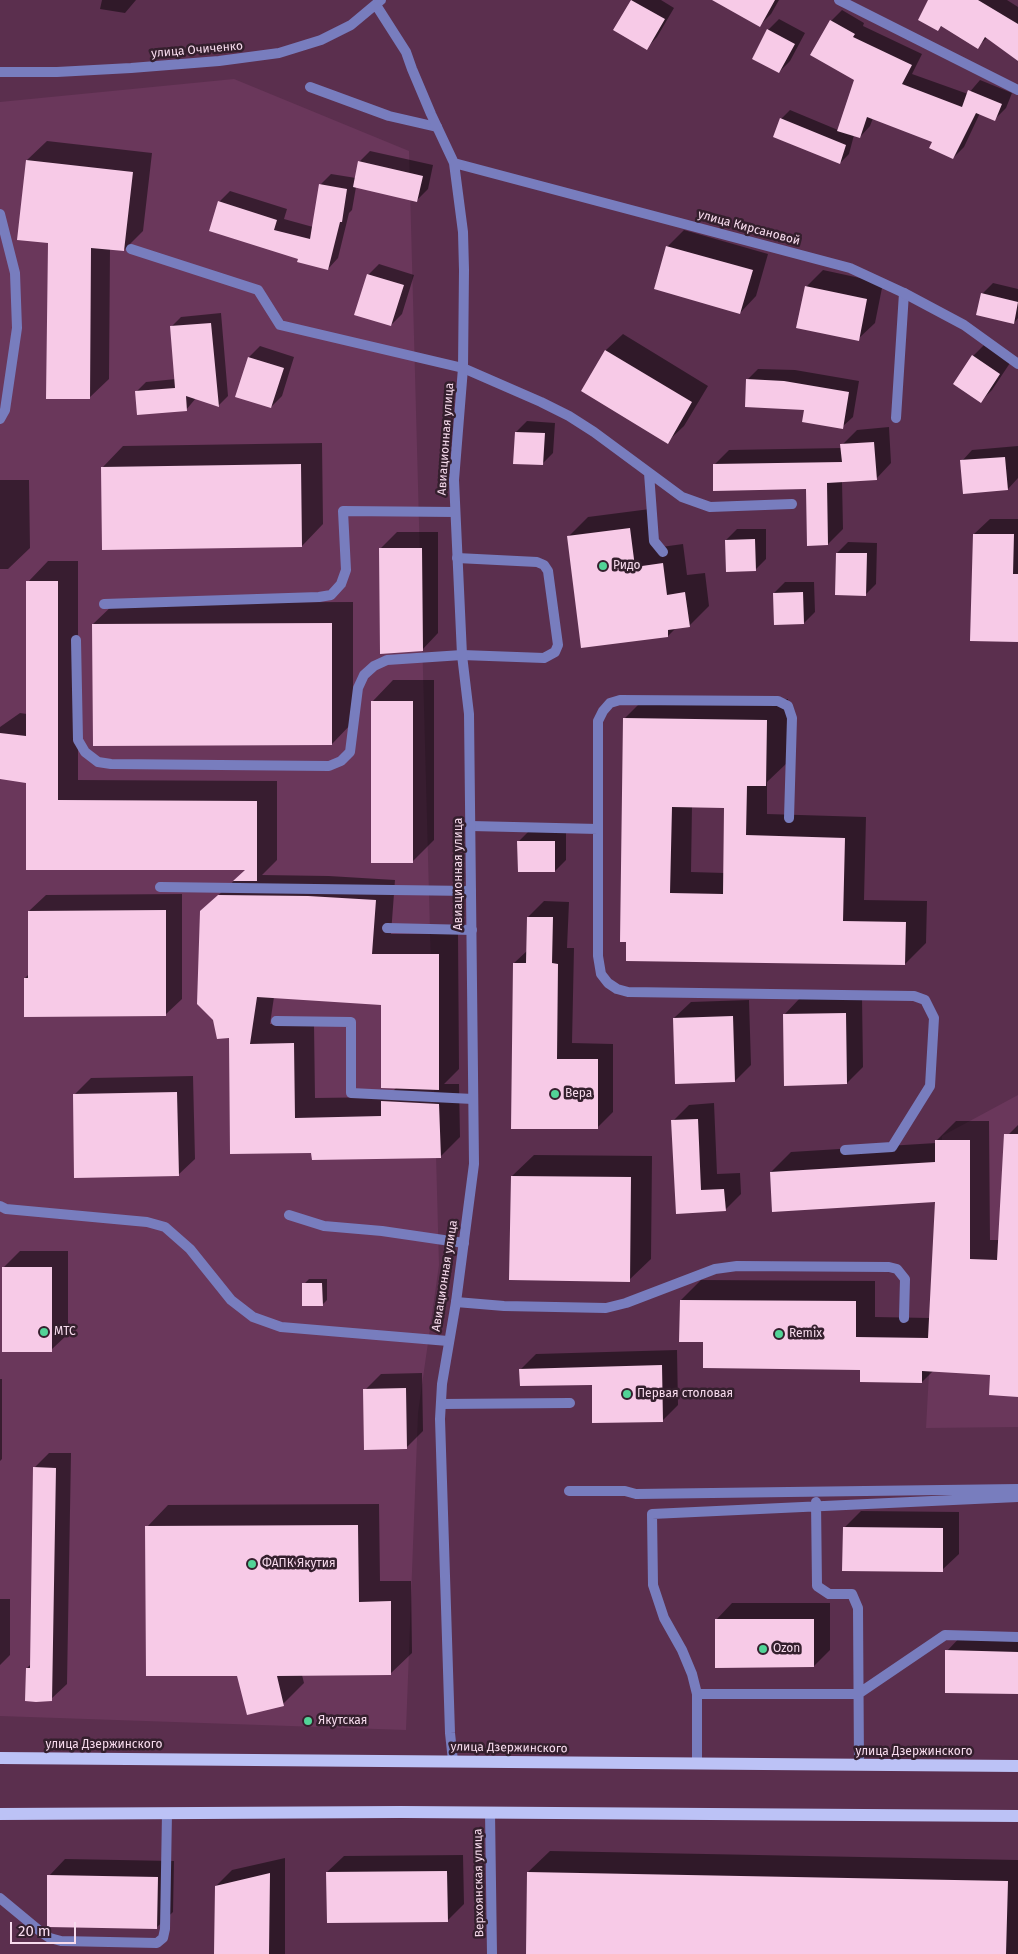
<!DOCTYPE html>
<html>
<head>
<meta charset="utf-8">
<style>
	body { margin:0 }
	#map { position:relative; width:1018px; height:1954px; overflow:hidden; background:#5b2f4e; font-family:"Fira Sans",sans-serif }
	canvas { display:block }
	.scale { position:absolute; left:10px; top:1922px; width:66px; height:22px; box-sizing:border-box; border:2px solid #f7dbed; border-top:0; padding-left:6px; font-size:15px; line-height:18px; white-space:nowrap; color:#f7dbed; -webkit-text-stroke:4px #341f2d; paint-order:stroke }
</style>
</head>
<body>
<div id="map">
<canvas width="1018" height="1954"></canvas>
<div class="scale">20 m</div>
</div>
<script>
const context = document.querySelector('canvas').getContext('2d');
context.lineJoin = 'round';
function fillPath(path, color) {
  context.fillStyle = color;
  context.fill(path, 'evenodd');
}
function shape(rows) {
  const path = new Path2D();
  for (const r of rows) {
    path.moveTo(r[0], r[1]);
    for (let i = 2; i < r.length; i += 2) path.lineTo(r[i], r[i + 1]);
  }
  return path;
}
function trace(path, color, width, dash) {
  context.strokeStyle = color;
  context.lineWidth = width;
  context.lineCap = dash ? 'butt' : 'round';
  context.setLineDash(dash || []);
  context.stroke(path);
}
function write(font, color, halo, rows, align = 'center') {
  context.font = font + ' "Fira Sans",sans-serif';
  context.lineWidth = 5;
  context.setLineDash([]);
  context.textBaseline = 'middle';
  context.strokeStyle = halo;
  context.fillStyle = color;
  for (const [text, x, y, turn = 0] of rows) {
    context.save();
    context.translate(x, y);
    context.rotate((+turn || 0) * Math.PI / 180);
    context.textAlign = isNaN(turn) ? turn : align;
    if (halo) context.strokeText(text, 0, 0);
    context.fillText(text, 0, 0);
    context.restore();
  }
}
fillPath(shape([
	[234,79,409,151,439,1265,418,1413,406,1730,0,1716,0,102],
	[1018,1095,1018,1427,926,1428,942,1136]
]), '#6a375b');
fillPath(shape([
	[102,0,136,0,125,13,100,9],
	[632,0,661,0,674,8,657,37,647,48,615,30],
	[735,0,779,0,771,14,760,25],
	[930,0,1007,0,1018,7,1018,59,988,37,977,47,942,26,938,29],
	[842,10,864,23,863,26,922,54,912,74,968,94,980,80,1012,93,1006,108,995,119,980,113,964,147,953,158,934,141,873,118,870,126,860,137,854,135,849,154,840,163,781,119,790,110,838,130,856,80,831,21],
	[779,19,805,33,790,61,779,72,768,30],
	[47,141,152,153,143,231,124,250,110,249,109,379,89,398,27,160],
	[370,151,433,165,428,189,417,200,356,187,352,210,349,213,338,258,328,269,299,258,219,202,230,191,287,209,284,219,313,227,320,185,331,174,356,178,359,162],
	[684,230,768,254,756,296,740,313,667,247],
	[379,264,414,275,402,314,391,325,368,275],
	[823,270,883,283,875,323,858,339,806,287],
	[993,283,1018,289,1018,318,1014,323,982,294],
	[221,313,228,396,218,406,196,398,186,410,136,392,146,382,176,379,171,327,181,317],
	[623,334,708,386,684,426,667,442,582,390,606,350],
	[984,345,1010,363,992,390,981,401,973,356],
	[260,346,294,357,282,396,271,407,236,396,249,357],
	[758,369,795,370,859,381,853,417,842,427,747,380],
	[527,421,555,423,553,453,542,464,516,432],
	[889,427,891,463,876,479,842,481,843,529,828,544,807,488,714,465,729,450,842,448,842,445,857,430],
	[322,443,323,524,302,546,102,468,123,446],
	[1018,446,1018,478,1008,489,962,461,972,450],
	[0,480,29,480,30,548,8,569,0,569],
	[650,509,654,548,683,544,687,575,705,573,709,606,689,626,676,628,668,636,568,537,588,517],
	[990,519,1018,519,1018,641,974,534],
	[737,529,766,529,766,559,755,570,726,540],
	[397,532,438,532,438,633,422,650,380,549],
	[848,542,877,543,876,584,865,595,837,553],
	[48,561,78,561,78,780,277,781,277,860,262,875,329,876,395,880,391,934,458,934,459,1069,444,1084,459,1084,460,1137,440,1157,313,1152,230,1037,201,911,247,869,27,869,27,782,0,778,0,727,20,713,27,714,28,582],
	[274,997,382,1004,397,1087,387,1097,315,1098,314,1023,270,1024],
	[785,582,814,582,815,612,804,623,774,593],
	[353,602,353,722,332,744,93,624,115,603],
	[393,680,434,680,434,840,413,861,372,702],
	[646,697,788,699,787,763,767,782,767,814,866,817,864,900,927,901,926,943,905,964,627,940,625,718],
	[692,806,726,807,725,873,691,872],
	[566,830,566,860,555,871,518,842,529,831],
	[182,894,182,999,165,1015,25,978,29,974,29,911,46,895],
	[544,901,569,902,567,948,574,948,572,1043,613,1044,613,1112,597,1128,512,1128,514,963,528,950,528,917],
	[862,997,863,1067,847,1083,784,1015,800,998],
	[749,1000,751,1065,735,1081,674,1018,691,1002],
	[193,1076,195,1159,178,1175,75,1094,91,1078],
	[714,1103,717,1174,740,1173,741,1194,725,1210,677,1213,673,1121,689,1105],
	[956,1121,989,1121,990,1240,999,1240,1005,1138,1018,1125,1018,1396,991,1373,934,1370,922,1382,861,1368,704,1341,681,1300,701,1280,875,1281,875,1317,930,1318,936,1201,771,1172,791,1152,936,1143,936,1141],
	[534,1155,652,1156,651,1259,629,1280,512,1176],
	[20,1251,68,1251,68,1334,51,1350,3,1268],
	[309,1279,327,1279,327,1300,322,1305,304,1284],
	[677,1350,678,1405,663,1420,593,1383,520,1370,536,1354],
	[422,1373,423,1431,407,1447,365,1390,381,1374],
	[0,1379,2,1379,2,1459,0,1461],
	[49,1453,71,1453,67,1684,51,1699,27,1668,31,1664,34,1468],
	[379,1504,380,1581,411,1581,412,1653,390,1674,302,1675,304,1683,283,1704,238,1675,147,1527,168,1505],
	[861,1511,959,1512,959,1554,942,1570,844,1528],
	[0,1599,10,1599,10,1655,0,1665],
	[732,1603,830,1603,830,1650,814,1666,716,1620],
	[963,1634,1018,1635,1018,1693,947,1651],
	[550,1851,1018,1860,1018,1954,527,1954,528,1872],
	[463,1855,464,1904,447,1921,327,1872,344,1856],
	[285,1858,285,1954,215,1954,216,1886,232,1870],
	[65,1859,174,1861,173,1912,156,1928,49,1876]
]), '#0007');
fillPath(shape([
	[631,0,665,19,647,50,613,30],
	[712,0,775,0,760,27],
	[928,0,978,0,1018,24,1018,61,985,37,978,49,941,26,938,31,918,20],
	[830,20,855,34,853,37,912,65,902,84,962,107,968,90,1002,104,995,121,976,113,953,159,929,148,932,142,867,117,860,138,837,131,854,80,810,55],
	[767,29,795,44,779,73,752,59],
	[780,118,846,145,840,164,773,137],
	[26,160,133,172,124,251,91,248,90,399,46,399,48,243,17,240],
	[358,161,423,176,417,202,353,187],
	[319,184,347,189,342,222,340,222,328,270,297,262,298,259,209,231,218,201,277,220,274,230,310,239],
	[666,246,753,270,740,314,654,289],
	[367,274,404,285,391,326,354,315],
	[805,286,867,299,859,341,796,328],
	[981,293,1018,302,1014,324,976,315],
	[211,323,219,407,186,396,187,411,137,415,135,391,175,388,170,326],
	[605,350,692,402,668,444,581,391],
	[972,355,1000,374,981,403,953,384],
	[248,357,284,368,271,408,235,397],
	[746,379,784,381,849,392,843,429,802,422,804,410,745,407],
	[515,432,545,433,543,465,513,464],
	[874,442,877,480,827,483,828,545,807,546,806,489,713,491,713,464,842,462,840,444],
	[1005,457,1008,490,963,494,960,460],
	[301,464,302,547,102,550,101,467],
	[630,528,635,567,663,563,667,595,685,592,690,627,668,630,668,637,581,648,567,536],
	[973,534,1014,534,1013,574,1018,574,1018,642,970,641],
	[755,539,756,571,726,572,725,540],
	[379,548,422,548,423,651,380,654],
	[836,553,867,553,866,596,835,595],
	[26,581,58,581,58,800,257,801,257,881,233,881,245,870,26,870,26,783,0,779,0,733,26,736],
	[803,592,804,624,774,625,773,593],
	[332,623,332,745,93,746,92,624],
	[371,701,413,701,413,863,371,863],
	[623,718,767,720,766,786,747,786,746,835,845,838,843,921,906,922,905,965,626,961,626,942,620,942],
	[672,807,724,808,723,894,670,893],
	[517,841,555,841,555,872,518,872],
	[218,895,308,896,376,900,372,954,439,954,439,1090,381,1088,381,1005,257,997,250,1044,294,1043,295,1118,381,1116,381,1101,439,1104,441,1158,312,1160,311,1153,230,1154,229,1038,217,1039,213,1020,197,1004,200,911],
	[166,910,166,1016,24,1017,24,978,28,978,28,911],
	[527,917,553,917,552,963,558,964,557,1059,598,1059,598,1129,511,1129,513,963,526,963],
	[846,1013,847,1084,784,1086,783,1014],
	[733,1016,735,1082,675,1084,673,1018],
	[177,1092,179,1176,74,1178,73,1094],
	[698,1119,701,1190,724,1189,726,1211,676,1214,671,1120],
	[1004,1134,1018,1134,1018,1397,989,1395,990,1375,922,1371,922,1383,860,1382,860,1370,703,1368,703,1342,679,1342,680,1300,856,1301,856,1337,928,1338,935,1202,772,1212,770,1172,935,1162,935,1140,970,1140,970,1259,997,1260],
	[511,1176,631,1177,630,1282,509,1280],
	[2,1267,52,1267,52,1352,2,1352],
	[302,1283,322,1283,323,1306,302,1306],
	[662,1365,663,1422,592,1423,592,1385,520,1386,519,1369],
	[406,1388,407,1449,364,1450,363,1389],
	[33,1467,56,1468,52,1701,36,1702,25,1701,26,1668,30,1668],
	[358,1525,359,1602,391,1601,391,1675,277,1676,284,1706,247,1715,237,1676,146,1676,145,1526],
	[843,1527,943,1528,943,1572,842,1571],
	[715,1619,814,1619,814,1667,715,1668],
	[945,1650,1018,1652,1018,1694,945,1693],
	[447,1871,448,1922,327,1923,326,1872],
	[527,1872,1008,1881,1006,1954,526,1954],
	[270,1873,269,1954,214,1954,215,1886],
	[47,1875,158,1877,157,1929,47,1927]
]), '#f7cae7');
trace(shape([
	[310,87,389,116,437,127],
	[0,214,15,273,17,328,5,410,0,419],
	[131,249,258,290,280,325,463,368,541,402,569,416,594,432,682,497,710,507,792,504],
	[896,418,904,293],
	[649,473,654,541,663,552],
	[104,604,319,597,331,595,341,584,346,570,343,511,455,512],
	[76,640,78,740,85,752,98,762,111,764,329,766,341,761,350,752,358,688,364,675,374,666,387,660,462,655,544,658,555,652,558,645,548,571,544,565,537,562,457,558],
	[471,826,598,829,598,956,601,974,608,983,617,989,628,992,914,996,925,1000,934,1018,930,1086,892,1147,845,1150],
	[598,829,598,721,603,711,610,703,620,700,778,701,788,706,792,718,789,818],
	[160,887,471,891],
	[387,928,472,930],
	[276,1021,351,1022,351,1093,473,1099],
	[0,1206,6,1209,147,1222,165,1227,190,1249,231,1300,253,1317,281,1327,448,1341],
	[289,1215,324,1226,382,1231,464,1243],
	[456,1302,504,1306,606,1308,626,1303,715,1269,737,1266,889,1267,897,1269,905,1279,904,1318],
	[441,1404,570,1403],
	[569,1491,625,1491,636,1494,1018,1489],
	[1018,1497,652,1514,653,1585,664,1618,682,1650,692,1674,697,1694,858,1694,945,1635,1018,1637],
	[816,1502,817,1586,829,1594,852,1594,858,1608,859,1765],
	[697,1694,697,1763],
	[0,1898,41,1932,50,1938,61,1941,157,1943,163,1938,165,1929,167,1813]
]), '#787dbe', 10);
trace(shape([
	[839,0,1018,90],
	[376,5,406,52,412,69,431,114,454,163,463,232,464,270,463,368,454,480,462,655,469,714,474,1164,456,1302,442,1384,440,1419,450,1733,453,1761],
	[0,72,57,72,131,68,219,61,279,53,321,40,351,25,381,0],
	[454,163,850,268,904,293,964,325,1018,364],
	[490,1812,492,1954]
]), '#787dbe', 10);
trace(shape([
	[0,1758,1018,1766],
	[0,1814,401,1812,1018,1816]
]), '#bcc2f6', 12);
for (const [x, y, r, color] of [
	[603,566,5,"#52d397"],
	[555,1094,5,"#52d397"],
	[44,1332,5,"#52d397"],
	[779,1334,5,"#52d397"],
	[627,1394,5,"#52d397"],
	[252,1564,5,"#52d397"],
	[763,1649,5,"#52d397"],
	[308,1721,5,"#52d397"]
]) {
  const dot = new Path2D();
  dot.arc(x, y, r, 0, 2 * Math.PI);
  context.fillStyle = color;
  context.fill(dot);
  trace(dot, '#341f2d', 2);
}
write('12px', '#f7dbed', '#341f2d', [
	["улица Очиченко",197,50,-5],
	["улица Кирсановой",749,228,15],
	["Авиационная улица",446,439,-86],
	["Авиационная улица",459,874,-90],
	["Авиационная улица",445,1276,-81],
	["улица Дзержинского",104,1745],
	["улица Дзержинского",509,1748,1],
	["улица Дзержинского",914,1752],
	["Верхоянская улица",479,1883,-91]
]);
write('12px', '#f7dbed', '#341f2d', [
	["Ридо",613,566],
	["Вера",565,1094],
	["МТС",54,1332],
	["Remix",789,1334],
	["Первая столовая",637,1394],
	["ФАПК Якутия",262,1564],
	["Ozon",773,1649],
	["Якутская",318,1721]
], 'left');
</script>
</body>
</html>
